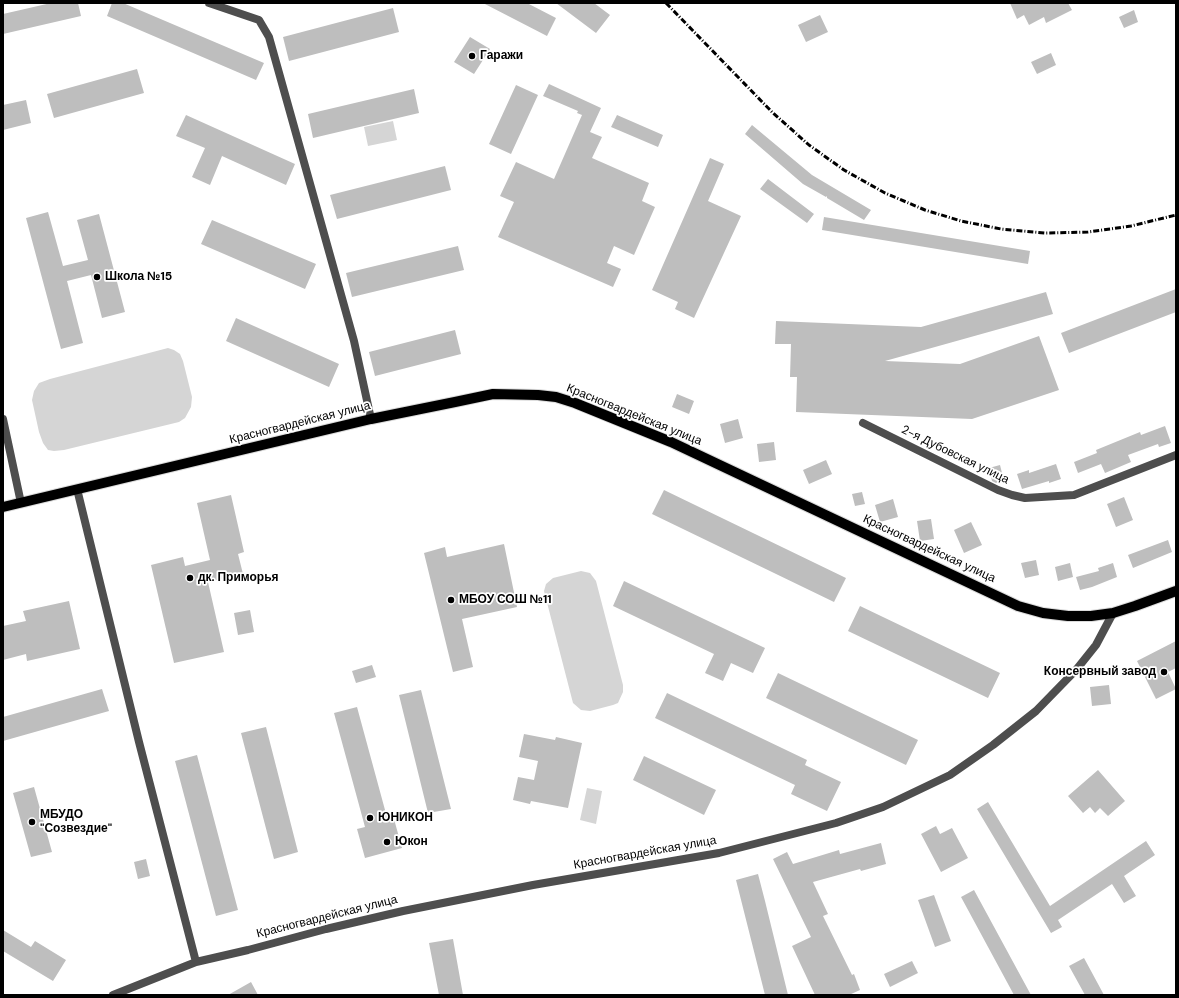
<!DOCTYPE html>
<html>
<head>
<meta charset="utf-8">
<style>
	body { margin:0 }
	#map { position:relative; width:1179px; height:998px; overflow:hidden; background:#fff; font-family:"DM Sans",sans-serif }
	canvas { display:block }
	.frame { position:absolute; inset:0; border:4px solid #000; pointer-events:none }
</style>
</head>
<body>
<div id="map">
<canvas width="1179" height="998"></canvas>
<div class="frame"></div>
</div>
<script>
const context = document.querySelector('canvas').getContext('2d');
context.lineJoin = 'round';
function fillPath(path, color) {
  context.fillStyle = color;
  context.fill(path, 'evenodd');
}
function shape(rows) {
  const path = new Path2D();
  for (const r of rows) {
    path.moveTo(r[0], r[1]);
    for (let i = 2; i < r.length; i += 2) path.lineTo(r[i], r[i + 1]);
  }
  return path;
}
function trace(path, color, width, dash) {
  context.strokeStyle = color;
  context.lineWidth = width;
  context.lineCap = dash ? 'butt' : 'round';
  context.setLineDash(dash || []);
  context.stroke(path);
}
function write(font, color, halo, rows, align = 'center') {
  context.font = font + ' "DM Sans",sans-serif';
  context.lineWidth = 3.5;
  context.setLineDash([]);
  context.textBaseline = 'middle';
  context.strokeStyle = halo;
  context.fillStyle = color;
  for (const [text, x, y, turn = 0] of rows) {
    context.save();
    context.translate(x, y);
    context.rotate((+turn || 0) * Math.PI / 180);
    context.textAlign = isNaN(turn) ? turn : align;
    if (halo) context.strokeText(text, 0, 0);
    context.fillText(text, 0, 0);
    context.restore();
  }
}
fillPath(shape([
	[393,121,397,140,368,146,364,127],
	[168,348,174,350,180,354,183,361,192,397,191,407,185,418,179,422,64,450,54,451,48,450,43,443,39,432,32,400,34,391,39,383,50,379],
	[581,571,590,573,596,581,623,685,623,692,618,703,613,705,590,711,581,710,573,703,544,591,546,584,553,578],
	[587,788,602,791,596,824,580,820]
]), '#d5d5d5');
fillPath(shape([
	[51,3,78,3,81,16,3,34,3,14],
	[112,3,123,3,264,63,256,80,107,16],
	[483,3,527,3,556,18,547,36],
	[556,3,594,3,610,15,596,33],
	[1010,3,1068,3,1072,10,1046,23,1044,17,1029,25,1024,15,1017,19],
	[393,8,399,32,289,61,283,37],
	[1134,10,1138,22,1124,28,1119,17],
	[820,15,828,32,806,42,798,25],
	[470,37,490,49,474,74,454,62],
	[1051,53,1056,65,1037,74,1031,62],
	[137,69,144,93,54,118,47,94],
	[549,84,601,108,590,132,602,137,592,158,649,183,642,201,655,207,634,255,614,246,607,263,621,269,613,287,498,237,514,202,500,196,516,162,554,179,582,115,577,113,578,111,543,96],
	[516,85,538,95,511,154,489,144],
	[414,89,419,113,313,138,308,114],
	[26,100,31,123,3,130,3,105],
	[186,115,295,164,286,185,222,156,210,185,192,177,205,148,176,136],
	[617,115,663,135,658,147,611,127],
	[752,125,812,175,871,210,864,220,827,198,827,196,826,197,803,184,745,134],
	[710,158,724,164,708,201,741,216,694,318,675,309,678,302,652,290],
	[445,166,451,190,337,219,330,195],
	[768,179,814,214,807,223,760,189],
	[48,212,63,266,88,260,77,220,99,214,125,312,102,318,91,275,67,281,83,343,61,349,26,218],
	[824,217,1030,251,1028,264,822,230],
	[212,220,316,264,305,289,201,244],
	[458,246,464,270,352,297,346,273],
	[1176,289,1176,312,1069,353,1061,333],
	[1046,292,1053,314,885,361,960,364,1039,336,1059,390,972,419,796,412,797,377,790,377,791,344,775,344,776,321,921,327],
	[236,318,339,364,329,387,226,341],
	[455,330,461,354,375,376,369,352],
	[677,394,694,401,689,414,672,407],
	[738,419,743,438,725,443,720,424],
	[1165,426,1171,443,1159,447,1158,444,1128,455,1131,462,1105,473,1101,464,1078,473,1074,462,1097,453,1096,450,1140,432,1141,435],
	[774,442,776,460,759,462,757,444],
	[826,460,832,474,809,484,803,470],
	[1056,464,1061,479,1049,483,1049,481,1022,489,1017,474,1029,470,1029,473],
	[1000,465,1004,481,996,483,992,481,989,468],
	[664,490,846,578,834,602,652,514],
	[862,492,865,504,855,506,852,494],
	[231,495,244,552,238,554,243,574,208,582,224,652,174,663,151,565,183,557,185,566,210,560,197,503],
	[1124,497,1133,520,1116,527,1107,504],
	[893,499,898,517,880,522,875,505],
	[931,519,934,539,920,541,917,521],
	[971,522,982,545,964,553,954,530],
	[1168,540,1172,552,1133,568,1128,555],
	[504,544,517,607,462,619,473,667,453,672,424,553,445,547,447,557],
	[1036,560,1039,575,1025,578,1021,563],
	[1070,563,1073,577,1058,581,1055,567],
	[1113,563,1117,577,1092,587,1080,590,1076,577,1099,571,1098,568],
	[624,581,765,648,753,673,731,663,723,681,705,673,714,654,613,606],
	[69,601,80,649,27,661,26,654,3,660,3,626,26,621,23,611],
	[860,606,1000,673,988,698,848,631],
	[250,610,254,632,238,635,234,613],
	[1176,641,1176,668,1168,672,1176,689,1156,699,1137,661],
	[372,665,376,677,356,683,352,671],
	[778,673,918,740,906,765,766,698],
	[1109,685,1111,704,1092,706,1090,687],
	[102,689,109,711,3,741,3,717],
	[421,690,451,809,428,813,399,695],
	[667,693,807,760,805,765,841,782,827,811,791,794,795,785,655,718],
	[357,707,388,821,394,819,402,848,365,858,357,829,365,827,334,713],
	[266,727,298,852,274,859,241,733],
	[524,734,555,740,556,737,582,743,568,808,531,801,530,804,513,800,518,777,534,780,538,761,519,757],
	[197,755,238,910,216,916,175,761],
	[644,756,716,790,704,815,633,780],
	[1098,770,1125,801,1108,816,1100,808,1095,813,1090,807,1083,813,1068,796],
	[34,787,52,852,31,857,13,793],
	[988,802,1050,906,1146,841,1155,855,1124,876,1136,896,1124,903,1112,884,1058,920,1062,927,1051,933,977,809],
	[936,826,940,834,952,828,968,858,941,872,921,834],
	[881,843,886,864,861,871,860,869,813,882,828,914,823,916,852,975,854,974,860,990,849,995,815,995,792,946,811,937,773,859,787,852,793,864,839,850,840,854],
	[146,859,150,876,138,879,134,862],
	[758,874,765,901,788,995,765,995,736,880],
	[974,890,1031,995,1014,995,961,897],
	[934,895,951,941,935,947,918,900],
	[3,930,31,947,35,941,66,960,53,981,3,951],
	[453,939,463,995,439,995,429,943],
	[1084,958,1104,995,1085,995,1069,966],
	[912,961,918,973,890,987,884,974],
	[251,982,258,995,228,995]
]), '#bebebe');
const primary = shape([
	[3,507,371,419,455,402,493,394,538,395,556,397,575,403,671,442,1018,606,1043,613,1068,616,1091,616,1113,613,1135,606,1176,591]
]);
trace(primary, '#dbdbdb', 12);
trace(shape([
	[209,3,259,20,269,37,354,341,371,419],
	[3,419,21,503],
	[863,423,998,490,1012,495,1025,498,1074,495,1176,455],
	[77,489,139,742,196,962],
	[113,995,196,962,248,950,326,929,403,911,533,885,719,853,836,823,883,807,950,775,993,745,1036,711,1076,670,1096,645,1113,613]
]), '#4e4e4e', 8);
trace(primary, '#000', 10);
trace(shape([
	[666,3,772,112,809,145,844,170,885,193,925,210,961,221,1001,229,1045,233,1088,232,1131,226,1176,215]
]), '#000', 3, [6, 2, 1, 2]);
for (const [x, y, r, color] of [
	[472,56,4,"#000"],
	[97,277,4,"#000"],
	[190,578,4,"#000"],
	[451,600,4,"#000"],
	[1164,672,4,"#000"],
	[370,818,4,"#000"],
	[32,822,4,"#000"],
	[387,842,4,"#000"]
]) {
  const dot = new Path2D();
  dot.arc(x, y, r, 0, 2 * Math.PI);
  context.fillStyle = color;
  context.fill(dot);
  trace(dot, '#fff', 1.5);
}
write('bold 12px', '#000', '#fff', [
	["Гаражи",480,56],
	["Школа №15",105,277],
	["дк. Приморья",198,578],
	["МБОУ СОШ №11",459,600],
	["Консервный завод",1156,672,"right"],
	["МБУДО",40,815],
	["\"Созвездие\"",40,829],
	["ЮНИКОН",378,818],
	["Юкон",395,842]
], 'left');
write('12px', '#000', '#fff', [
	["Красногвардейская улица",634,415,22],
	["Красногвардейская улица",300,423,-14],
	["2-я Дубовская улица",955,455,26],
	["Красногвардейская улица",929,549,25],
	["Красногвардейская улица",645,853,-10],
	["Красногвардейская улица",327,917,-14]
]);
</script>
</body>
</html>
